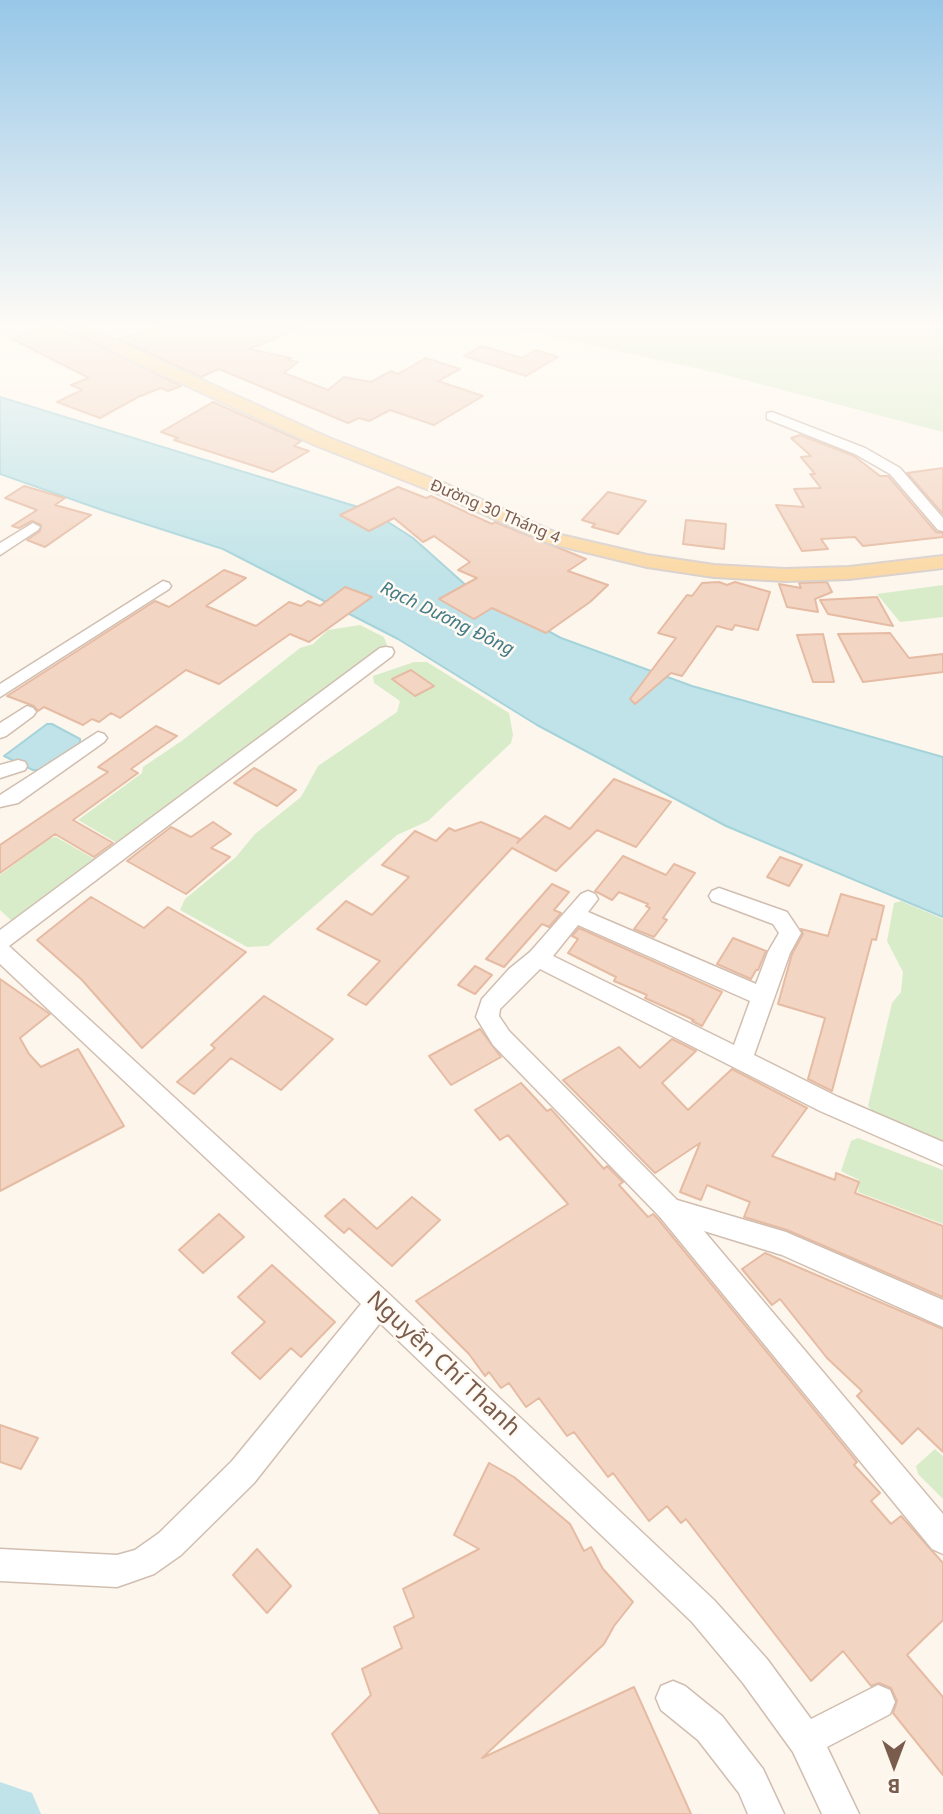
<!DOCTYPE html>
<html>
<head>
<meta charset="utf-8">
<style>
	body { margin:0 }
	#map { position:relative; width:943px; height:1814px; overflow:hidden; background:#fdf6ec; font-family:"Noto Sans",sans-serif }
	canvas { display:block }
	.north { position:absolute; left:859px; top:1730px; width:70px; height:70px; -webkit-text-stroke:5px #fffaf3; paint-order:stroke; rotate:180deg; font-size:19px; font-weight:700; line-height:28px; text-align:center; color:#7a5c4d }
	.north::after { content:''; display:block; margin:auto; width:24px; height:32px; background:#7a5c4d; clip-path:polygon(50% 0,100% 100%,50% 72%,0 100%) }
</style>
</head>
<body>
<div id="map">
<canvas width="943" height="1814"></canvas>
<div class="north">B</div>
</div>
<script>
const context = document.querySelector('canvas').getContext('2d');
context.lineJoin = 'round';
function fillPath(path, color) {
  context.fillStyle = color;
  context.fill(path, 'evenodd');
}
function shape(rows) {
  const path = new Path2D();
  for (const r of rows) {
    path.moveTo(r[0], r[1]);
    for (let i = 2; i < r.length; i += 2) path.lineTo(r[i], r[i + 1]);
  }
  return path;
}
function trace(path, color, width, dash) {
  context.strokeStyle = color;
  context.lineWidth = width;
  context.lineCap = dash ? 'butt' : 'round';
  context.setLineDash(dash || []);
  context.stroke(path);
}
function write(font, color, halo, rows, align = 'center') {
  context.font = font + ' "Noto Sans",sans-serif';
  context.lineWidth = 5;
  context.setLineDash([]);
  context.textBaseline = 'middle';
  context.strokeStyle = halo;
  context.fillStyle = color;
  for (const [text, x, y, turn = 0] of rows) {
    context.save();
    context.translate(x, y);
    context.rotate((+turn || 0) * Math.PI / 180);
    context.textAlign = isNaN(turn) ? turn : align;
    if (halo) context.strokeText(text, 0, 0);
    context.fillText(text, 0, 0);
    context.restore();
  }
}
fillPath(shape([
	[510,327,943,327,943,432,722,374],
	[943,585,943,617,900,622,877,594],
	[360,625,384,637,387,645,133,839,117,843,78,820,142,773,143,767,183,740,300,648,313,644,328,630],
	[414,662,427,662,509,713,513,735,511,743,428,821,397,835,268,946,247,947,180,910,185,899,236,857,255,834,301,797,318,766,397,712,400,701,374,683,373,676],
	[56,837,98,861,14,923,0,910,0,875,50,838],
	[901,901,943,919,943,1148,881,1121,868,1106,892,1003,901,992,903,972,887,941,894,903],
	[858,1138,943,1170,943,1224,858,1192,859,1180,841,1171,851,1141],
	[935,1449,943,1456,943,1499,918,1474,916,1466]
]), '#d8ecc9');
const water = shape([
	[0,397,371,511,413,538,469,588,561,638,692,686,943,757,943,917,726,826,537,725,398,639,223,549,105,511,0,474,0,397],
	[47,724,52,724,80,739,80,743,40,770,33,770,4,756,47,724]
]);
fillPath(water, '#bfe3e8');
trace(water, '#a5d3da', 2);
fillPath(shape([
	[0,1782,32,1793,41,1814,0,1814,0,1782]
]), '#bfe3e8');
const building = shape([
	[45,327,54,327,94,343,181,386,168,391,161,388,138,397,100,418,57,402,82,390,71,385,89,378,12,339,45,327],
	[159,327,302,327,249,349,291,358,288,360,298,362,284,373,328,390,344,377,371,382,391,371,398,374,426,358,460,369,438,381,483,396,434,425,390,410,369,421,359,418,348,423,219,369,201,377,119,339,159,327],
	[482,346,522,358,536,350,558,357,526,376,464,356,482,346],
	[213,402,301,441,294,446,309,451,273,472,174,440,178,438,161,432,213,402],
	[800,435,854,456,880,476,888,476,936,532,943,533,943,537,863,546,855,537,821,539,828,549,802,551,776,505,804,507,794,489,821,488,810,474,815,474,801,457,811,456,791,438,800,435],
	[943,468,943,514,907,473,943,468],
	[24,486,65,498,55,505,91,515,45,547,27,540,40,531,41,525,32,521,19,528,12,526,37,510,5,498,24,486],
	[398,487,426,498,431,496,492,524,495,522,586,559,568,571,608,585,590,602,546,633,492,608,474,619,439,599,477,578,458,570,470,562,434,536,423,542,394,518,369,531,340,515,398,487],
	[608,492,646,501,618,534,592,527,595,524,582,520,608,492],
	[686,520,726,524,724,549,683,544,686,520],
	[224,570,246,578,206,606,256,626,289,602,301,606,308,601,320,606,345,587,372,597,309,642,290,634,219,684,186,670,120,718,111,713,99,722,92,719,83,725,44,707,38,711,34,706,7,696,155,601,169,607,224,570],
	[719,582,727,585,735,582,770,592,758,630,735,625,732,630,717,626,682,676,671,673,635,704,630,699,676,638,658,633,687,595,692,596,702,583,719,582],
	[827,582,832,592,815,599,818,612,787,607,779,584,801,588,799,583,827,582],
	[877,597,893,626,828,614,820,600,877,597],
	[890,633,909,658,943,654,943,672,863,682,838,634,890,633],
	[823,634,834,682,813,682,797,635,823,634],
	[411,670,434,686,415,696,392,679,411,670],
	[156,726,177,736,131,769,138,773,73,820,113,843,94,857,55,834,0,873,0,845,108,772,98,767,156,726],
	[254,768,296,790,277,806,234,783,254,768],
	[614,779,671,802,636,847,597,830,556,871,512,848,366,1005,348,995,380,961,317,929,346,901,372,915,409,877,382,865,415,831,436,841,449,828,455,831,481,822,520,839,517,843,545,816,570,829,614,779],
	[213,822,231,834,211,848,230,857,186,894,127,861,171,827,191,837,213,822],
	[623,856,666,875,674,864,695,873,663,918,667,920,654,937,634,929,650,908,646,906,648,904,619,892,612,900,595,891,623,856],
	[780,857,802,865,789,886,767,877,780,857],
	[552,884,569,892,554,910,561,913,549,927,542,924,504,967,486,959,552,884],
	[841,894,884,906,876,940,872,939,832,1091,808,1079,825,1018,778,1004,792,954,803,934,801,929,828,936,841,894],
	[91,897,144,928,168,907,246,952,142,1048,82,980,37,940,91,897],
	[579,928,722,992,702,1026,692,1021,694,1020,645,998,647,995,614,981,616,977,568,953,578,939,572,936,579,928],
	[733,938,766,951,758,970,756,970,751,979,717,964,733,938],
	[475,966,492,975,475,994,458,985,475,966],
	[0,979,50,1014,20,1038,29,1054,41,1067,78,1049,124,1126,0,1191,0,979],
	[264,996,333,1039,281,1090,231,1058,194,1094,177,1082,215,1048,211,1045,264,996],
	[480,1029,501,1057,451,1085,429,1056,480,1029],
	[672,1039,696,1051,662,1083,688,1110,732,1069,807,1108,772,1156,835,1180,836,1173,859,1182,855,1193,943,1226,943,1297,787,1230,744,1217,750,1202,707,1185,701,1200,680,1192,700,1143,655,1173,563,1080,619,1047,640,1068,672,1039],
	[521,1083,547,1111,551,1109,604,1169,607,1166,623,1182,619,1185,648,1217,653,1214,658,1219,857,1462,854,1465,880,1493,871,1501,891,1524,901,1516,943,1563,943,1620,907,1655,943,1697,943,1775,893,1713,897,1701,891,1688,879,1683,871,1686,843,1651,811,1681,686,1519,681,1523,667,1506,649,1521,613,1473,608,1477,574,1432,567,1436,539,1398,526,1407,509,1383,501,1388,489,1372,485,1376,469,1354,416,1301,568,1204,508,1135,500,1140,475,1110,521,1083],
	[412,1197,440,1220,392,1266,349,1228,344,1233,325,1216,344,1199,377,1229,412,1197],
	[219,1214,244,1237,203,1273,179,1250,219,1214],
	[765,1253,943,1329,943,1452,918,1428,902,1444,857,1396,862,1391,827,1358,780,1299,772,1305,742,1269,765,1253],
	[272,1265,335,1322,301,1357,291,1348,260,1379,232,1353,265,1322,238,1297,272,1265],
	[0,1425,38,1438,21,1469,0,1462,0,1425],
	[489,1463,514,1477,570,1524,584,1551,591,1547,603,1569,633,1602,614,1626,604,1644,482,1758,634,1687,691,1814,380,1814,332,1734,371,1695,362,1669,402,1648,394,1627,414,1617,403,1589,479,1549,454,1535,489,1463],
	[257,1549,291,1586,267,1613,233,1575,257,1549]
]);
fillPath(building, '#f3d5c3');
trace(building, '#e6bba3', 2);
const minor = shape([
	[772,412,865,448,900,468,943,518,943,531,938,530,890,474,855,454,767,419,767,413,772,412],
	[33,523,40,527,38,530,0,555,0,543,33,523],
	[163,581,169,583,171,586,169,589,0,697,0,684,163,581],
	[386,647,392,648,394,652,392,656,9,946,389,1294,714,1600,767,1659,811,1719,878,1685,890,1690,895,1702,890,1714,827,1747,859,1814,822,1814,793,1752,743,1683,692,1622,380,1323,254,1483,181,1555,154,1574,117,1587,0,1581,0,1549,117,1555,135,1550,159,1533,232,1461,361,1304,0,964,0,930,380,648,386,647],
	[27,706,33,708,36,712,33,716,6,736,0,738,0,723,27,706],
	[98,732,104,734,107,738,104,742,18,803,0,807,0,795,98,732],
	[18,760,25,762,27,766,25,770,0,778,0,765,18,760],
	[719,888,787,912,801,933,790,953,754,1055,838,1097,943,1142,943,1165,820,1111,540,969,500,1009,499,1016,509,1031,677,1200,786,1232,943,1300,943,1327,782,1255,704,1231,943,1514,943,1554,932,1549,660,1217,493,1045,476,1017,482,999,509,969,530,952,581,894,588,891,595,894,598,899,588,912,756,984,768,952,779,933,773,924,712,901,709,896,712,891,719,888],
	[578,925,750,1001,734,1045,553,956,578,925],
	[673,1681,685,1686,722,1716,763,1769,784,1814,748,1814,739,1793,698,1740,661,1710,656,1698,661,1686,673,1681]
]);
const major = shape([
	[69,327,86,327,327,437,446,484,561,535,647,555,714,565,785,569,849,567,943,556,943,568,849,579,785,581,714,577,647,567,548,543,434,492,315,445,129,359,69,327]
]);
trace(minor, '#d1beb0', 3);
trace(major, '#dad1cd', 4);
fillPath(minor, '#fff');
fillPath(major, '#fbd9a5');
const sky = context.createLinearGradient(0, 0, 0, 580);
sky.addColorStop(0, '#97c7e8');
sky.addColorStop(0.56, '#fefbf6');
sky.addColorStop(1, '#fefbf600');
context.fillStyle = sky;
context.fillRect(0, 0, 943, 580);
write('16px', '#7a5c4d', '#fffaf3', [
	["Đường 30 Tháng 4",495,512,23]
]);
write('italic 18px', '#437c86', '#fffaf3', [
	["Rạch Dương Đông",447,619,26]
]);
write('23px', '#7a5c4d', '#fffaf3', [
	["Nguyễn Chí Thanh",443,1364,43]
]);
</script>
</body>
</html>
